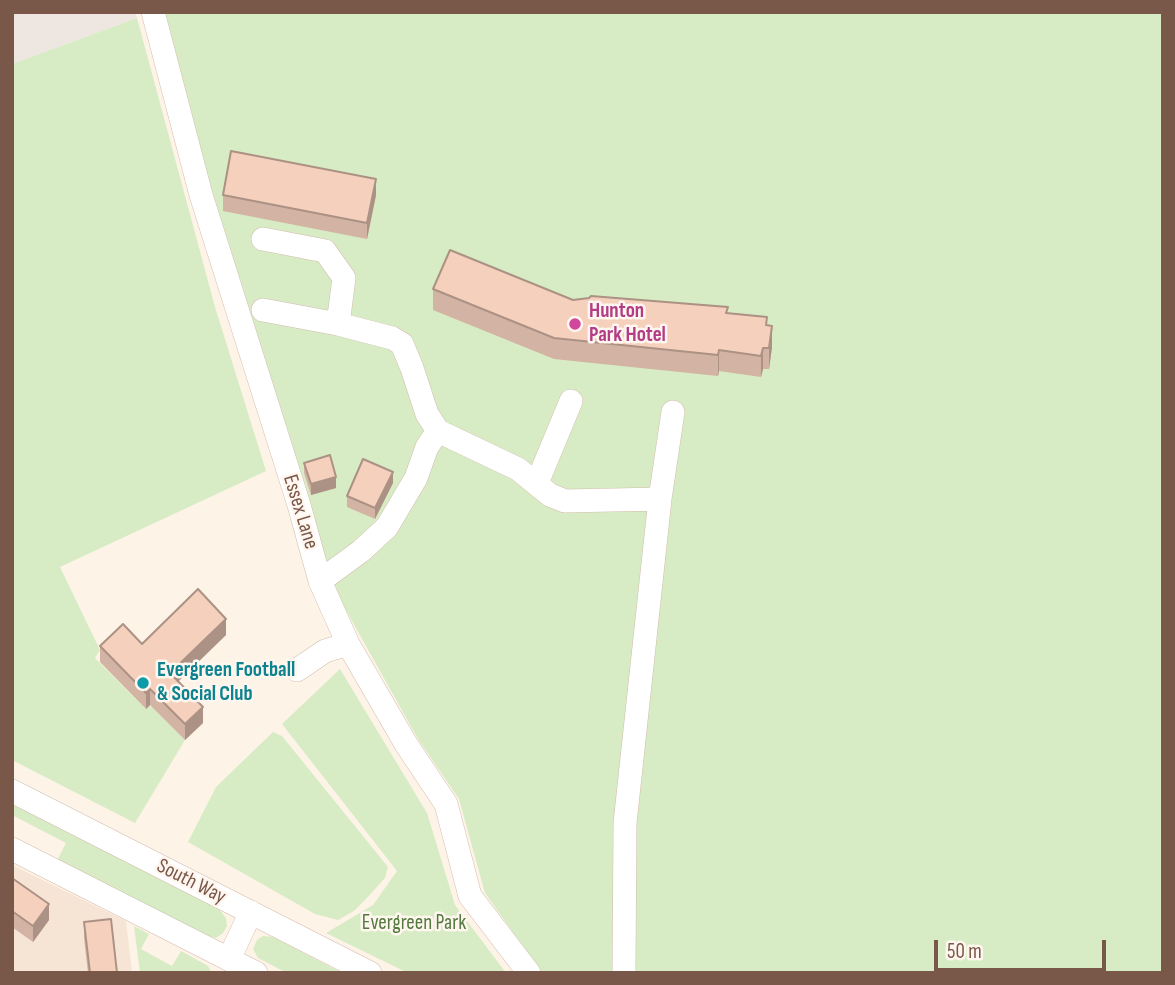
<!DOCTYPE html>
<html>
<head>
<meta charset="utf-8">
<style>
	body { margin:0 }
	#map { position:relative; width:1175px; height:985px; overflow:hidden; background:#fdf3e7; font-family:"Sofia Sans Condensed",sans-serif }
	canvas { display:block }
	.frame { position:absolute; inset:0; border:14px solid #795749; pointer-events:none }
	.scale { position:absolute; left:934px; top:940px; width:172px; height:32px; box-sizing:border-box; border:4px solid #795749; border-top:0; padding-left:9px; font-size:21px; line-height:24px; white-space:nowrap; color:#795749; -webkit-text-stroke:5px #fff7ef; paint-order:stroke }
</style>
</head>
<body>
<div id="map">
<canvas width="1175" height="985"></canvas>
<div class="frame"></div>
<div class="scale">50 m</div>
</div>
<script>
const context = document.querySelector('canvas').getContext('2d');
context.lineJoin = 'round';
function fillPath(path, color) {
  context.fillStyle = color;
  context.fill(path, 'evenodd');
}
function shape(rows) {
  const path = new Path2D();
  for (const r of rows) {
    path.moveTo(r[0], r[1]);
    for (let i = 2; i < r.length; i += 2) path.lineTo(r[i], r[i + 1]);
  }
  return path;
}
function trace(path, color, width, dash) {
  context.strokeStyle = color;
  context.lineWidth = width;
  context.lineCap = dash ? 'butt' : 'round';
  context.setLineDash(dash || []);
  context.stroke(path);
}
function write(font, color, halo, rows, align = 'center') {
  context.font = font + ' "Sofia Sans Condensed",sans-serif';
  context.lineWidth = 5;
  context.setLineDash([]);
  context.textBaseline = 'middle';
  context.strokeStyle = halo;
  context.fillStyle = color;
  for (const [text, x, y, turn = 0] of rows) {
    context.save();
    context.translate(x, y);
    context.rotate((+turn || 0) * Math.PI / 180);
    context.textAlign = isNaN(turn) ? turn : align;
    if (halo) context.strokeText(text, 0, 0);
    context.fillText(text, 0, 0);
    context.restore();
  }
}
fillPath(shape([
	[12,865,126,921,132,973,12,973]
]), '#f6e5d5');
fillPath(shape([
	[12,12,135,12,137,18,12,64]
]), '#eee6e1');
fillPath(shape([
	[163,12,1163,12,1163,973,542,973,485,893,459,799,418,739,338,596,209,190],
	[137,18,215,307,266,471,60,567,100,650,95,658,145,708,150,705,185,740,135,823,12,760,12,64],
	[340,669,427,813,455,905,506,973,408,973,326,933,373,905,397,871,282,724],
	[273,732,282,736,388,867,385,878,365,900,354,911,338,920,315,914,188,842,216,787],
	[12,804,218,908,226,918,227,926,223,933,216,938,204,935,57,861,66,843,12,815],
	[134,926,149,934,141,949,172,966,181,951,208,966,212,973,140,973],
	[263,936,273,937,342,973,287,973,258,958,253,949,257,940]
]), '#d7ecc4');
const minor = shape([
	[153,12,201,195,299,505,320,581,348,644,406,744,446,804,470,896,529,973],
	[263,239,325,251,344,278,338,324],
	[263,310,338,324,392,338,402,344,412,368,427,414,438,431,427,447,416,478,387,527,361,551,320,581],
	[438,431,518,469,550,495,565,501,660,499],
	[537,483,571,401],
	[297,670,325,651,348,644],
	[12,791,370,973],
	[12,849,256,973],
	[229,959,251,912],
	[624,973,625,823,660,499,673,412]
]);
trace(minor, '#d3bcae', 24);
trace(minor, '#fff', 23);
fillPath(shape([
	[223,195,376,195,367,239,223,211],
	[433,289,728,313,767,326,772,347,769,369,763,369,761,377,719,371,718,376,554,359,433,310],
	[304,463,336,488,311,495,304,473],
	[393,483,375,519,347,507,347,496],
	[226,635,178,682,203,723,185,740,150,705,146,709,100,662,100,646,142,644],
	[12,878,49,920,33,942,12,927],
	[84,922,117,973,88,973,84,938]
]), '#d3b3a3');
fillPath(shape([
	[376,179,376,195,367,239,367,223],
	[772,326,772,347,769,369,769,348],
	[763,348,763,369,761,377,761,356],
	[719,350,719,371,718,376,718,355],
	[393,472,393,483,375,519,375,508],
	[336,477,336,488,311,495,311,484],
	[226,619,226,635,170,689,170,673],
	[150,689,150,705,146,709,146,693],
	[203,707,203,723,185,740,185,724],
	[49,904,49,920,33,942,33,926]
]), '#ac9284');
const building = shape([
	[231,151,376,179,367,223,223,195,231,151],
	[450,250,573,300,589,298,591,296,728,307,726,313,767,317,766,325,772,326,769,348,763,348,761,356,719,350,718,355,554,338,433,289,450,250],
	[330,455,336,477,311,484,304,463,330,455],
	[363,459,393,472,375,508,347,496,363,459],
	[198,589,226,619,170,673,203,707,185,724,150,689,146,693,100,646,123,624,142,644,198,589],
	[12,878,49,904,33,926,12,911,12,878],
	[111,919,117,973,90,973,84,922,111,919]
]);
fillPath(building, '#f5d0bd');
trace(building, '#ac9284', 2);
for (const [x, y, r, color] of [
	[575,324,7,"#d1479c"],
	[143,683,7,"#0f9aa8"]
]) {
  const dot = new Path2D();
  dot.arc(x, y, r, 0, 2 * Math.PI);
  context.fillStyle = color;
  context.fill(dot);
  trace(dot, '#fff7ef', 2.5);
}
write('bold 21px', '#b23c85', '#fff7ef', [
	["Hunton",589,312],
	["Park Hotel",589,336]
], 'left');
write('21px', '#795749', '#fff7ef', [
	["Essex Lane",300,512,73],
	["South Way",191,882,27]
]);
write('bold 21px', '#0d838f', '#fff7ef', [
	["Evergreen Football",157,671],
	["& Social Club",157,695]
], 'left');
write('21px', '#537a3e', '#fff7ef', [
	["Evergreen Park",414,924]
]);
</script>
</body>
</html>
